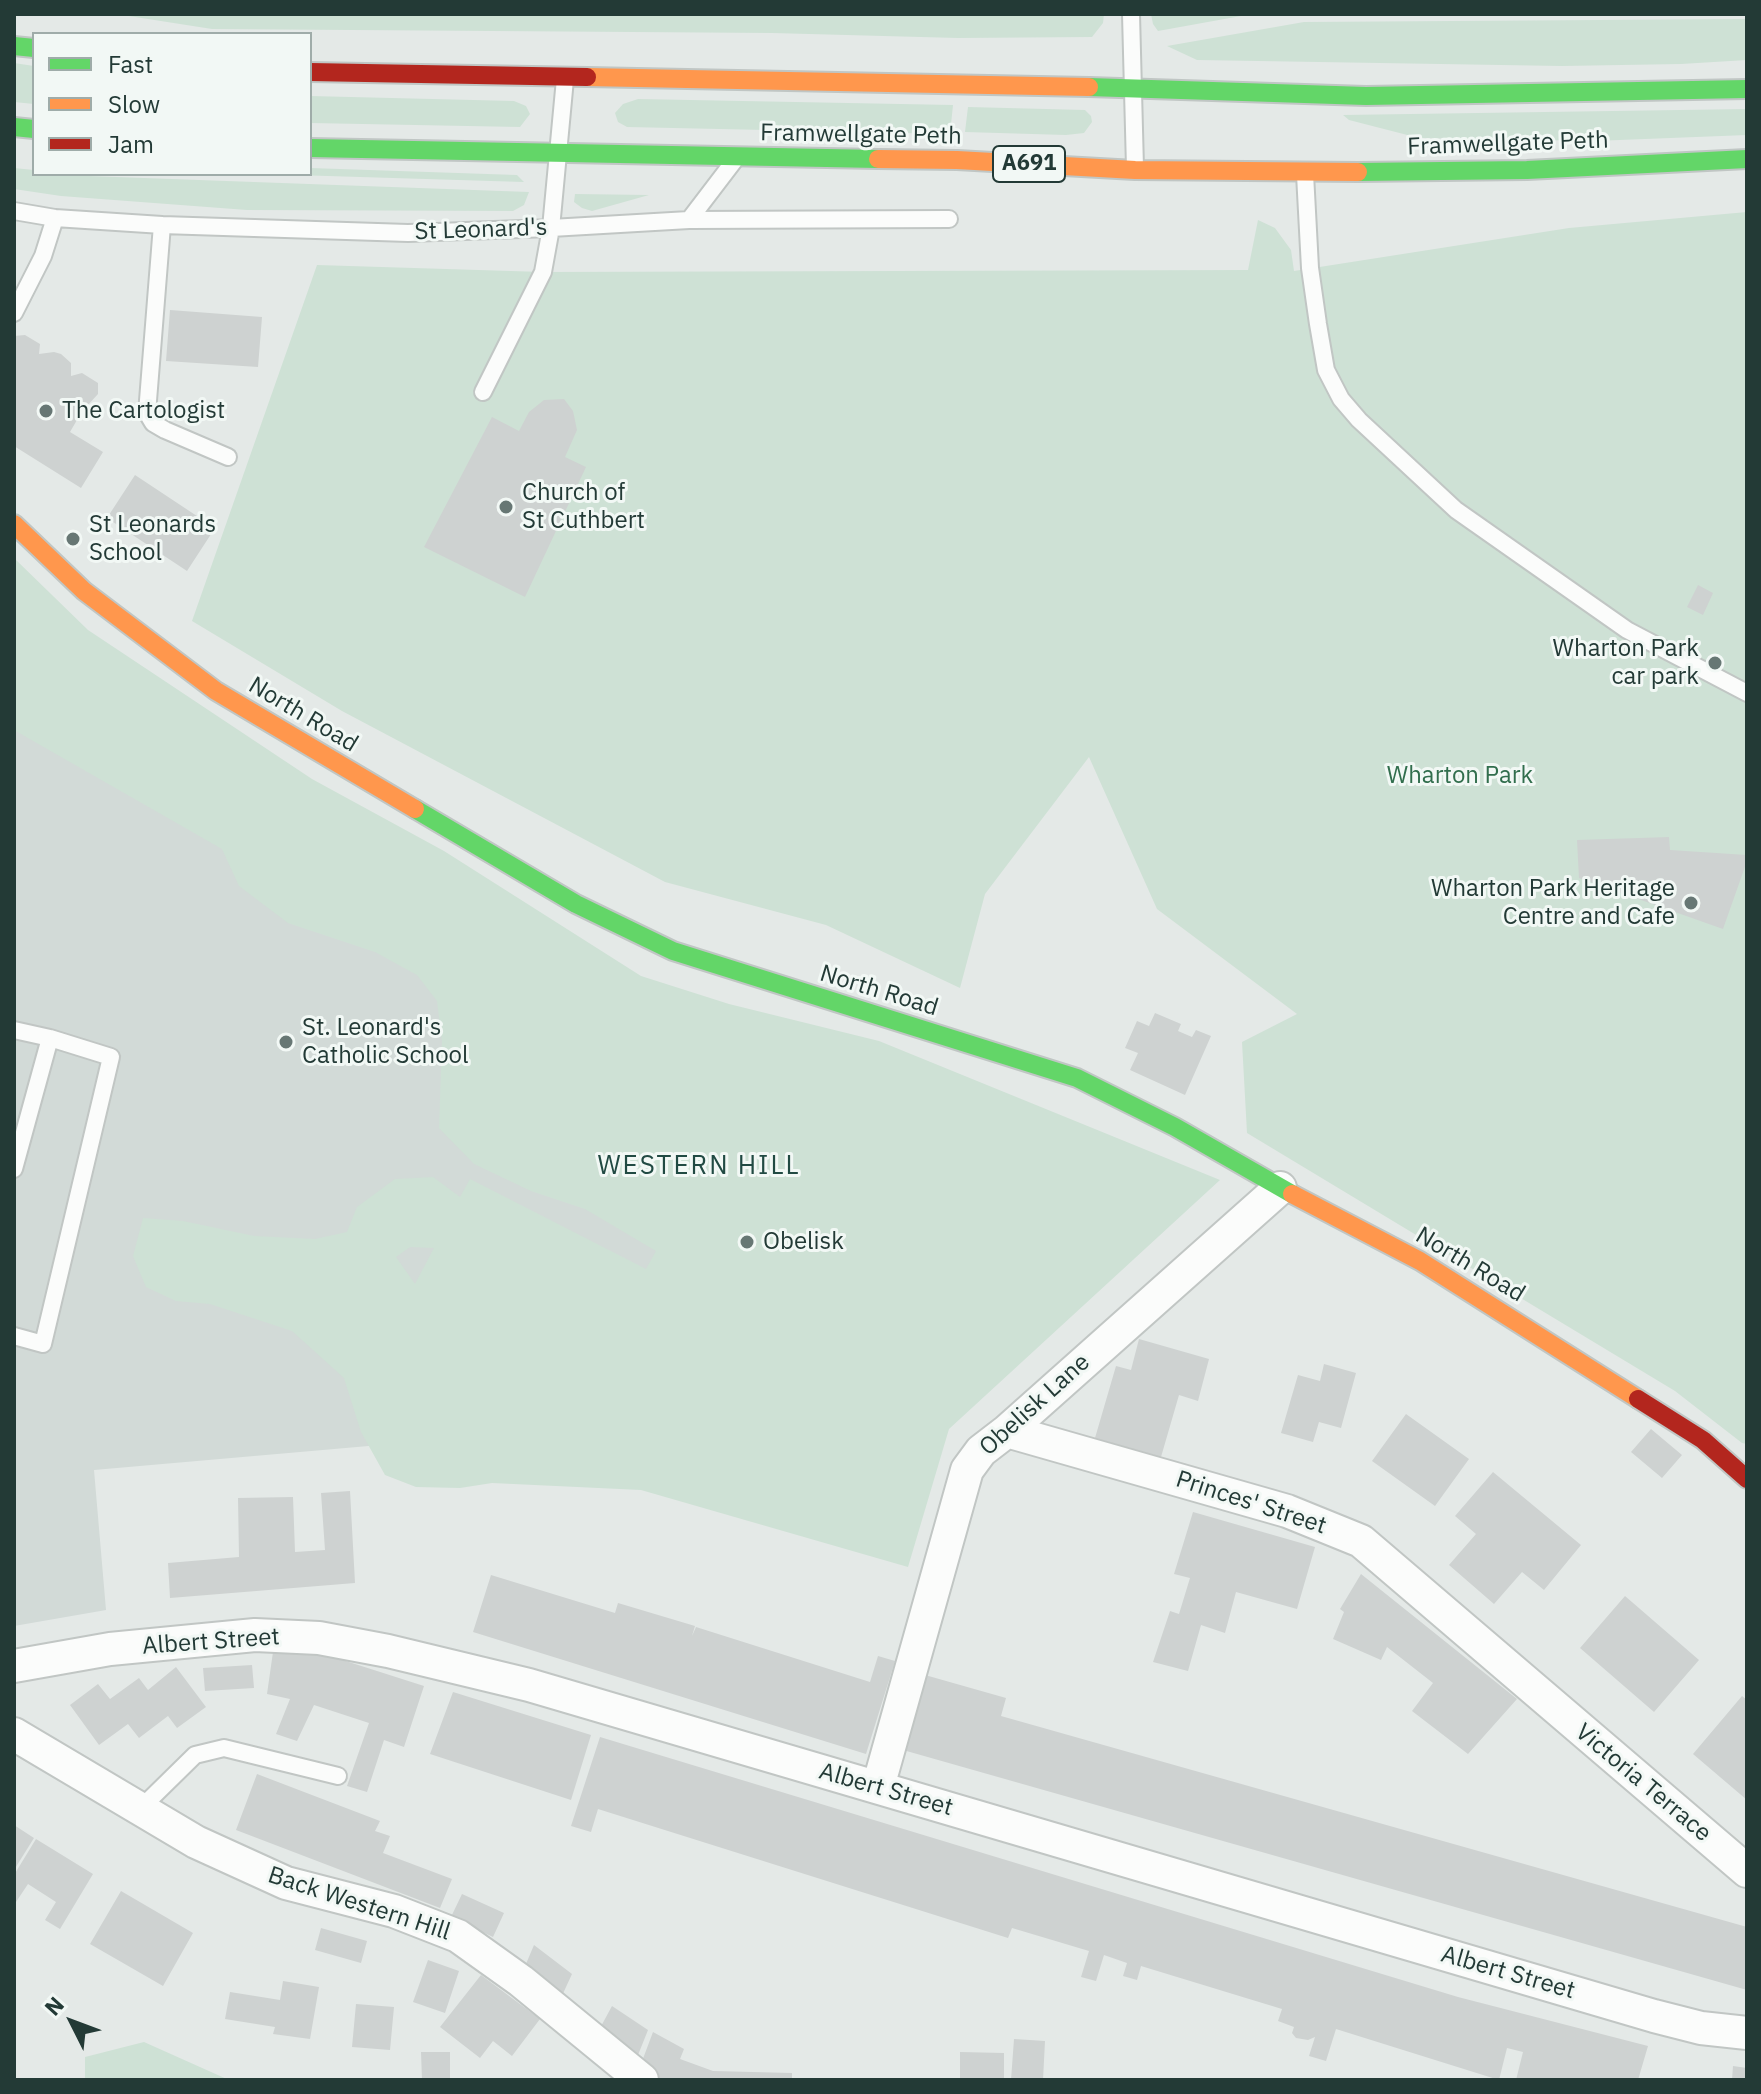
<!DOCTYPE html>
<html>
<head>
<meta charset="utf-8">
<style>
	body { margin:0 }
	#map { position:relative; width:1761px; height:2094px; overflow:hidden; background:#e4e9e7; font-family:"IBM Plex Sans",sans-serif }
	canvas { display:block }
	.frame { position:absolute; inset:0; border:16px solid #233a36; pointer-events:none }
	.legend { position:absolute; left:32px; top:32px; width:280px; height:144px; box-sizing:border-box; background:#f2f8f5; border:2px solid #9faca9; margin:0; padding:10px 14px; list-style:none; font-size:24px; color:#233a36 }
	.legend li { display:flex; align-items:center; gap:16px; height:40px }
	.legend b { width:40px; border:2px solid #9faca9 }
	.north { position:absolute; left:32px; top:1982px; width:80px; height:80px; -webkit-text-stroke:6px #f2f8f5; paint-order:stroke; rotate:312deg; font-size:22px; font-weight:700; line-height:32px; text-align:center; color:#233a36 }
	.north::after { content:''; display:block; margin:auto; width:28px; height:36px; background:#233a36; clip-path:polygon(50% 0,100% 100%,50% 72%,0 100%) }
</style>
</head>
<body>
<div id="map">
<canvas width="1761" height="2094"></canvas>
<div class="frame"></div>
<ul class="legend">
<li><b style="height:10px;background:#63d668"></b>Fast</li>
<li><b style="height:10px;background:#ff974d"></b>Slow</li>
<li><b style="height:10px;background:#b3261e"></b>Jam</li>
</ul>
<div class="north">N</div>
</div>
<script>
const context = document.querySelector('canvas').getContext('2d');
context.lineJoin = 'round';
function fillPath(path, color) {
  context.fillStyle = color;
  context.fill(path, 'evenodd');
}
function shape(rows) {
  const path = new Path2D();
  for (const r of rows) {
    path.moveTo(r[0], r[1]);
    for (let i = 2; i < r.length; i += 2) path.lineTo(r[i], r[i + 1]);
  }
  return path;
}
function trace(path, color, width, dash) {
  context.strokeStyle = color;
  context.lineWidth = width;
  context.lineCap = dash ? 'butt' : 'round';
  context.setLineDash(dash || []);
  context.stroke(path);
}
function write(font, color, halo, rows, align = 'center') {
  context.font = font + ' "IBM Plex Sans",sans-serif';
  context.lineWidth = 6;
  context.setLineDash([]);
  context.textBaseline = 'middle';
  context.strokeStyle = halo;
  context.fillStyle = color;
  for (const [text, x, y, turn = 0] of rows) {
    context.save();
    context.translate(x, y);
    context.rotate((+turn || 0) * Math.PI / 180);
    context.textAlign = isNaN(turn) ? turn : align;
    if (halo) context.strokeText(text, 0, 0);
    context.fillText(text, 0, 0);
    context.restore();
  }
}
fillPath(shape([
	[14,587,710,1230,380,1445,94,1470,106,1610,14,1626]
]), '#d2dad7');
fillPath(shape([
	[116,14,1104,14,1103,23,1092,37,958,38,772,33,212,29],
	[1151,14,1252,14,1158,31,1153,24],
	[1747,19,1747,60,1681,64,1562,66,1197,60,1167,46,1304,22],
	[14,63,34,66,34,104,14,102],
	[310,96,514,101,526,106,530,114,520,127,310,123],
	[638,99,953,105,950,134,627,127,618,122,615,113,623,104],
	[968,107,1085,110,1091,116,1092,122,1084,133,1066,135,965,132],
	[1747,109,1747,135,1594,141,1419,138,1349,120,1343,115],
	[14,168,34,170,34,174,529,192,524,205,513,211,247,210,61,196,14,189],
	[310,168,517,175,524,182,262,174,310,174],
	[575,194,649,195,592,211,582,208,574,202],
	[1747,212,1747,1444,1742,1443,1675,1391,1247,1133,1242,1042,1297,1014,1157,909,1089,757,985,894,960,988,826,925,665,882,342,711,192,621,317,265,543,272,1248,270,1258,220,1275,228,1291,250,1294,271,1569,228],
	[14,558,88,630,312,779,444,851,641,976,729,1004,879,1041,1220,1180,949,1429,908,1567,641,1490,492,1483,460,1488,416,1487,385,1475,361,1432,344,1378,292,1331,210,1304,176,1301,146,1287,133,1256,143,1218,183,1221,254,1236,315,1239,347,1232,357,1207,395,1179,433,1177,460,1197,470,1179,646,1269,656,1251,585,1209,531,1191,474,1164,439,1128,442,1041,437,1001,417,975,375,952,288,923,239,886,222,849,14,730],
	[410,1247,434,1248,415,1284,396,1257],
	[144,2042,229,2080,85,2080,85,2057]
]), '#cee1d5');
fillPath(shape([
	[170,310,262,317,258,367,166,361],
	[25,335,40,344,39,354,54,352,61,354,71,363,71,376,82,373,98,383,98,394,87,406,76,410,81,413,70,432,103,452,81,488,14,446,14,336],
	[564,399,573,411,577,430,565,457,586,467,525,597,424,547,492,417,519,431,529,412,544,400],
	[135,475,215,528,187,571,107,518],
	[1698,585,1713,593,1703,615,1687,607],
	[1669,837,1670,850,1747,855,1747,861,1723,929,1579,878,1577,840],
	[1155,1013,1181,1024,1178,1031,1192,1037,1196,1030,1211,1036,1185,1095,1130,1070,1138,1053,1125,1048,1137,1021,1149,1026],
	[1139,1339,1209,1359,1198,1401,1179,1395,1161,1457,1095,1438,1116,1366,1131,1370],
	[1324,1364,1356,1373,1341,1428,1319,1422,1313,1442,1281,1433,1298,1375,1320,1381],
	[1406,1414,1469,1459,1435,1506,1372,1461],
	[1651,1429,1682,1455,1662,1478,1631,1452],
	[1493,1472,1581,1545,1544,1590,1522,1572,1494,1604,1449,1565,1476,1534,1455,1516],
	[350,1491,355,1583,170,1598,168,1563,239,1557,238,1498,293,1497,295,1552,325,1550,321,1493],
	[1193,1512,1315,1547,1297,1609,1236,1592,1225,1633,1201,1625,1188,1671,1153,1662,1170,1611,1179,1614,1190,1578,1174,1574],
	[1361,1574,1517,1699,1468,1754,1412,1711,1433,1683,1387,1647,1381,1660,1333,1639,1344,1612,1340,1609],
	[491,1575,615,1613,618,1603,695,1626,692,1636,696,1627,870,1682,878,1656,895,1661,866,1754,473,1632],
	[1625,1596,1699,1660,1654,1712,1580,1648],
	[273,1652,330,1656,424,1686,404,1747,384,1740,367,1792,347,1786,369,1723,314,1705,297,1741,276,1734,290,1699,267,1694],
	[252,1665,254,1688,205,1691,203,1668],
	[176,1667,206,1707,177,1728,168,1716,139,1738,128,1724,99,1745,70,1705,98,1684,110,1699,139,1678,148,1690],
	[925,1675,1006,1698,1001,1716,1747,1927,1747,1990,903,1750],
	[453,1692,591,1735,571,1800,430,1754],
	[1742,1696,1747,1700,1747,1800,1693,1754],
	[600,1737,1458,1997,1648,2046,1638,2080,1516,2080,1523,2052,1507,2048,1499,2080,1336,2029,1326,2061,1309,2056,1315,2037,1308,2040,1296,2038,1292,2033,1294,2027,1278,2021,1282,2009,1141,1966,1137,1980,1123,1976,1127,1963,1104,1955,1096,1981,1081,1977,1089,1951,1012,1928,1008,1938,598,1809,591,1832,571,1826],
	[257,1774,380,1821,375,1831,390,1836,383,1853,452,1879,440,1908,236,1830],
	[14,1825,34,1838,14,1870],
	[36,1839,93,1874,60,1929,45,1920,56,1902,28,1884,16,1902,14,1901,14,1875],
	[121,1891,193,1933,163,1986,90,1944],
	[462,1894,504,1913,493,1937,451,1917],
	[321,1928,367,1941,361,1963,315,1950],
	[534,1945,572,1974,560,2000,523,1971],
	[428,1960,459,1971,445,2013,413,2002],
	[481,1975,540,2019,512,2056,493,2041,480,2058,440,2027],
	[283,1981,319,1987,310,2039,273,2034,275,2027,225,2019,230,1992,280,2000],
	[356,2004,394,2007,390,2050,352,2047],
	[612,2006,648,2030,636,2060,599,2030],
	[653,2032,684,2049,680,2059,713,2071,792,2073,792,2080,663,2080,641,2064],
	[1014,2039,1045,2041,1043,2080,1011,2080],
	[421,2052,450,2052,450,2080,422,2080],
	[960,2052,1004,2053,1004,2080,960,2080],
	[1733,2066,1747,2068,1747,2080,1732,2080]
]), '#ced2d1');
const lane = shape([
	[1131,14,1135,168],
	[1305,174,1310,268,1318,324,1326,370,1341,399,1359,420,1456,510,1627,630,1747,693],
	[14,211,55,218,162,225,408,233,551,228,689,220,949,219],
	[689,220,734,161],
	[162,225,147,413,153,423,165,430,228,457],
	[14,313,43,256,55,218],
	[483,392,543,272,551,228,565,79],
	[14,1030,50,1038,14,1169],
	[14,1336,43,1344,111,1057,50,1038],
	[140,1809,195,1755,224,1748,338,1776]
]);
const street = shape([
	[1007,1431,1287,1511,1361,1541,1747,1871],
	[14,1666,110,1649,255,1635,319,1638,388,1651,529,1685,1654,2016,1701,2028,1747,2033],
	[14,1734,196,1842,286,1883,394,1911,458,1936,521,1981,642,2080],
	[878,1787,967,1470,981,1451,1007,1431,1280,1188]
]);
const fast = shape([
	[14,46,34,48],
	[1089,87,1366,96,1747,89],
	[14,127,34,129],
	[310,148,878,159],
	[1358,172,1527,170,1747,159],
	[415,809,576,904,673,951,1077,1078,1175,1127,1292,1194]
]);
const slow = shape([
	[587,77,1089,87],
	[878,159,957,160,1135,170,1358,172],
	[14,524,84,591,216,691,415,809],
	[1292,1194,1420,1261,1638,1399]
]);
const jam = shape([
	[310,72,587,77],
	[1638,1399,1703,1440,1747,1479]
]);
trace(lane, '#c1c6c4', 20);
trace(street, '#c1c6c4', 36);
trace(fast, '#c0c6c4', 22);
trace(slow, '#c0c6c4', 22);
trace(jam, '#c0c6c4', 22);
trace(lane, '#fbfcfb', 16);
trace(street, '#fbfcfb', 32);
trace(fast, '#63d668', 18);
trace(slow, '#ff974d', 18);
trace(jam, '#b3261e', 18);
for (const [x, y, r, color] of [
	[46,411,8,"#677774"],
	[506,507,8,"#677774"],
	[73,539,8,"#677774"],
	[1715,663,8,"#677774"],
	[1691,903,8,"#677774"],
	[286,1042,8,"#677774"],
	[747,1242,8,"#677774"]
]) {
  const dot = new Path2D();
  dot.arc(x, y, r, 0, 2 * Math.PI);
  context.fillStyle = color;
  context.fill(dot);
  trace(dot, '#f2f8f5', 3);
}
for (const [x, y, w] of [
	[1029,164,72]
]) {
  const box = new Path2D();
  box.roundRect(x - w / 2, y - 18, w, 36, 6);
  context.fillStyle = '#f2f8f5';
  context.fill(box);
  trace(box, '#233a36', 2);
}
write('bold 22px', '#233a36', null, [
	["A691",1029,164]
]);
write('24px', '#233a36', '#f2f8f5', [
	["Framwellgate Peth",861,135,1],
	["Framwellgate Peth",1508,144,-2],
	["St Leonard's",481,230,-2],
	["North Road",303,715,31],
	["North Road",879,991,17],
	["North Road",1470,1265,31],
	["Obelisk Lane",1035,1405,-42],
	["Princes' Street",1251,1503,18],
	["Albert Street",211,1642,-4],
	["Victoria Terrace",1643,1783,40],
	["Albert Street",886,1790,16],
	["Back Western Hill",359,1904,18],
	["Albert Street",1508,1973,16]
]);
write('24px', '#233a36', '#f2f8f5', [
	["The Cartologist",62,411],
	["Church of",522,493],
	["St Cuthbert",522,521],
	["St Leonards",89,525],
	["School",89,553],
	["Wharton Park",1699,649,"right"],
	["car park",1699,677,"right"],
	["Wharton Park Heritage",1675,889,"right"],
	["Centre and Cafe",1675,917,"right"],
	["St. Leonard's",302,1028],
	["Catholic School",302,1056],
	["Obelisk",763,1242]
], 'left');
write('24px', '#316e4d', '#f2f8f5', [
	["Wharton Park",1460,776]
]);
context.letterSpacing = '2px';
write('26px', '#214a43', '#f2f8f5', [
	["WESTERN HILL",699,1166]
]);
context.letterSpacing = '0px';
</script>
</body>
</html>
